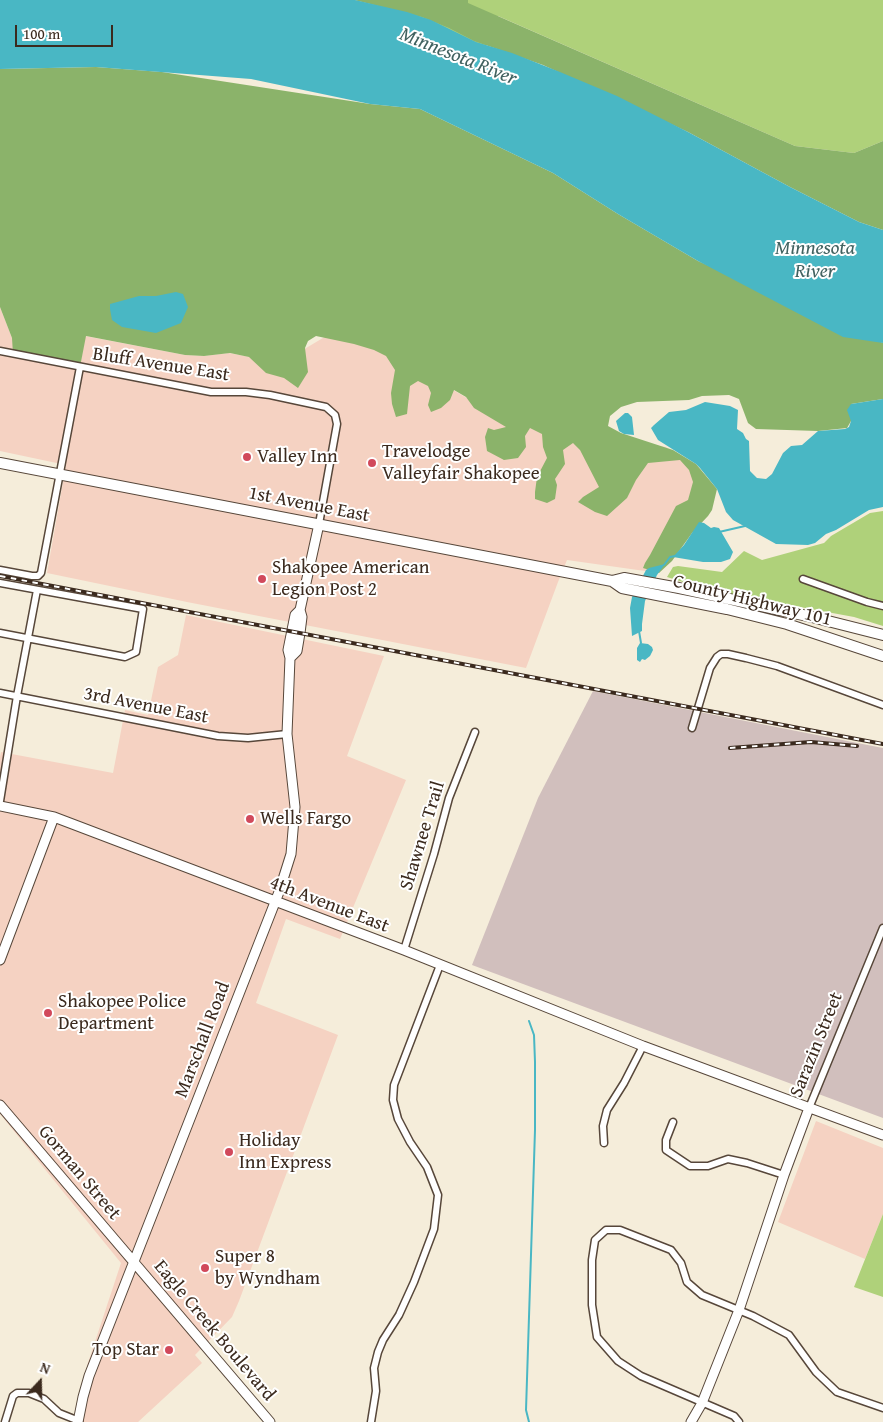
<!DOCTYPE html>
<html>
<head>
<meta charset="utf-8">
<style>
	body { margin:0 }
	#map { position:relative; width:883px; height:1422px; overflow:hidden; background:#f5edda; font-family:"Gentium Book Plus",serif }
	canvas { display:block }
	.north { position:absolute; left:15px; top:1357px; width:50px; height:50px; -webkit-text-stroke:4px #fff; paint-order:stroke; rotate:21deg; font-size:14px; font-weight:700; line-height:20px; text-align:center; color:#3b2a1e }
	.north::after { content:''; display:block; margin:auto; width:18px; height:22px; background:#3b2a1e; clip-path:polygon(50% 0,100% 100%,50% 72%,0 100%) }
	.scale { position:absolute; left:15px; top:25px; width:98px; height:22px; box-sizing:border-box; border:2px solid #3b2a1e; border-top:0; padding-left:6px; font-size:15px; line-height:18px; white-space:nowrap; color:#3b2a1e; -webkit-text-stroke:4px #fff; paint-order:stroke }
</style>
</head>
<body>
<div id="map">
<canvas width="883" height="1422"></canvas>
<div class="north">N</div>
<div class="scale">100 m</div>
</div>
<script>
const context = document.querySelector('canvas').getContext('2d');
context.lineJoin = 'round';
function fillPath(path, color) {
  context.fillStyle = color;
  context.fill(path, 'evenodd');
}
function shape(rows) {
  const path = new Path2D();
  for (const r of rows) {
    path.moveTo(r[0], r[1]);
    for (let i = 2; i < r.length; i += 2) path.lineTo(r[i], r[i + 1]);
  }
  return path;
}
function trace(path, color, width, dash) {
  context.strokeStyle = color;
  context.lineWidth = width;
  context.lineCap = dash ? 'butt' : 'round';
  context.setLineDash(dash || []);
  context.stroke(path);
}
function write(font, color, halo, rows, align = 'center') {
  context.font = font + ' "Gentium Book Plus",serif';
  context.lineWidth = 4;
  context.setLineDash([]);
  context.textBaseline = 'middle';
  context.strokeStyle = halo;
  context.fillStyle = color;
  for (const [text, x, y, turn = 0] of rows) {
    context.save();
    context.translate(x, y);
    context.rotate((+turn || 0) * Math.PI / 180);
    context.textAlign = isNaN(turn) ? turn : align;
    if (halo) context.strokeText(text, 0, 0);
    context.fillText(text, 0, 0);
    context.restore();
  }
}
fillPath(shape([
	[0,307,12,338,80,367,85,336,185,355,204,356,229,353,281,363,343,326,510,423,666,447,713,484,692,533,659,573,567,560,558,582,526,668,187,602,47,573,66,465,0,451],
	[186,615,384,656,347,756,406,780,340,939,286,919,256,1003,338,1035,239,1301,232,1317,195,1355,202,1363,138,1422,75,1422,87,1366,121,1263,0,1114,0,757,1,752,113,773,125,710,148,715,158,667,178,655],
	[816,1121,883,1148,883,1214,865,1259,778,1222]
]), '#f5d2c2');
fillPath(shape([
	[593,691,883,748,883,1118,472,965,538,798]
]), '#d1bfbd');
fillPath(shape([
	[394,0,883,0,883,141,854,153,795,146,498,16,477,69],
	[883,511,883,626,854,617,708,590,667,577,673,567,678,566,722,572,744,551,762,560,824,543,831,536,870,513],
	[883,1214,883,1297,854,1287]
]), '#afd17a');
fillPath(shape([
	[354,0,468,0,468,3,795,146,854,153,883,141,883,230,859,222,790,187,688,132,543,65,474,41,449,28,422,17],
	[96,67,162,72,370,104,420,109,553,173,618,214,698,261,883,343,883,399,851,404,851,421,847,428,818,431,756,429,748,423,739,399,729,395,702,396,689,400,637,402,621,407,610,416,608,426,621,433,673,450,696,464,717,489,712,510,708,516,692,533,672,561,659,573,643,568,645,563,650,555,676,506,688,500,693,482,689,470,680,460,648,463,636,480,627,498,607,516,595,512,578,502,583,497,599,487,580,450,573,443,563,450,565,464,555,479,557,485,555,499,547,503,535,499,535,492,537,477,547,458,543,447,542,434,530,428,525,436,526,447,518,458,504,460,487,451,485,437,488,428,494,430,506,427,474,408,466,397,454,390,450,400,441,408,431,412,428,405,431,393,428,386,418,381,410,386,407,414,396,417,392,404,391,393,395,370,386,356,374,350,354,344,316,336,308,341,305,348,308,372,298,388,284,378,266,373,249,357,230,353,204,356,185,355,86,336,80,367,13,354,12,338,0,307,0,69]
]), '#8bb36a');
fillPath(shape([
	[0,0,355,0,407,12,431,20,476,42,512,53,560,72,617,96,688,132,790,187,859,222,883,230,883,343,843,337,698,261,618,214,553,173,420,109,370,104,251,79,96,67,0,69],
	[176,292,183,294,188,307,181,323,156,333,122,327,112,320,110,309,110,304,139,296,156,296],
	[883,399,883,507,869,510,836,530,826,534,815,543,808,545,776,544,733,520,726,512,717,489,700,468,696,464,658,440,651,428,654,425,669,412,686,410,705,402,730,406,738,410,737,429,743,433,746,439,749,441,750,471,757,478,766,479,772,474,783,453,791,446,802,445,818,431,845,429,849,427,851,421,847,410,851,404],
	[625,413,628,413,632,417,634,435,624,434,619,431,616,421],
	[699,522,704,523,711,528,714,527,719,528,733,552,730,559,721,562,703,562,673,557,684,545],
	[665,564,657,575,645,601,642,624,642,631,632,636,630,608,632,597,646,570,649,568],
	[640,643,648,644,652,647,653,650,650,656,645,660,642,659,640,662,637,660,637,648]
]), '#49b7c4');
trace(shape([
	[719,532,745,526],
	[664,565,670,557,675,556],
	[639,631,641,643],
	[529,1021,534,1035,535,1062,535,1130,526,1410,529,1422]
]), '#49b7c4', 2);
const street = shape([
	[0,351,211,392,246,392,270,395,326,407,335,415,337,424,319,524],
	[0,570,32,576,38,576,41,573,80,367],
	[803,579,867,602,883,606],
	[0,583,143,609,136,652,125,657,0,633],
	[0,693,218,736,248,738,287,734],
	[692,728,710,668,717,657,721,654,728,654,746,658,777,666,883,705],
	[0,801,17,696,37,590],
	[404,950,434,854,449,798,475,732],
	[809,1108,883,928],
	[673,1122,666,1140,666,1150,690,1166,708,1166,728,1159,747,1163,784,1175],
	[604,1143,603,1126,607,1110,624,1083,643,1046],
	[5,1422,13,1396,17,1393,29,1393,44,1399,59,1413,79,1421],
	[371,1422,376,1391,374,1368,378,1352,383,1340,399,1315,414,1282,434,1229,438,1195,427,1167,410,1142,398,1119,393,1100,394,1085,440,965],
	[739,1422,734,1416,641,1376,618,1361,597,1337,592,1305,592,1260,595,1240,606,1230,620,1230,671,1250,681,1263,687,1282,702,1295,753,1316,789,1335,816,1372,837,1392,883,1408]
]);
const secondary = shape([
	[290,658,297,651,300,633,302,617,300,610],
	[0,806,54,817,404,950,643,1046,883,1135],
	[0,960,54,817],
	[0,1105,270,1422],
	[78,1422,83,1397,89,1376,279,892,291,854,295,807,287,734,290,658,288,650,295,615,300,610,319,524],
	[691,1422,702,1403,739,1310,784,1175,809,1108]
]);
const primary = shape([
	[0,463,612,581,624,578,679,588,812,617,883,635],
	[612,581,622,588,727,609,787,624,883,656]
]);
trace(street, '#57473a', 9);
trace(secondary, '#57473a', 11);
trace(primary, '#57473a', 12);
trace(street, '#fff', 6);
trace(secondary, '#fff', 9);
trace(primary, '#fff', 10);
const rail = shape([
	[0,576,883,744],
	[730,748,811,742,857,746]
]);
trace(rail, '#3b2a1e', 4);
trace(rail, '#fff', 2, [5.5]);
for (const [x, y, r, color] of [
	[247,457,5,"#d1495b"],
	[372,463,5,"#d1495b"],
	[262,579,5,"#d1495b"],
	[250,819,5,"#d1495b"],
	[48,1013,5,"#d1495b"],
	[229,1152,5,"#d1495b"],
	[205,1268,5,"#d1495b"],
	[169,1350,5,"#d1495b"]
]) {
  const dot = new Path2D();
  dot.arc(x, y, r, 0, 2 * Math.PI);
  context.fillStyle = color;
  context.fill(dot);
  trace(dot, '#fff', 2);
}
write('19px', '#3b2a1e', '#fff', [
	["Bluff Avenue East",161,365,9],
	["1st Avenue East",309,505,11],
	["County Highway 101",752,601,14],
	["3rd Avenue East",146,706,11],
	["Shawnee Trail",423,836,-73],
	["4th Avenue East",329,905,21],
	["Marschall Road",203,1040,-69],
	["Sarazin Street",817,1045,-68],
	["Gorman Street",79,1173,50],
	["Eagle Creek Boulevard",214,1331,50]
]);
write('19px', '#3b2a1e', '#fff', [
	["Travelodge",382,452],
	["Valleyfair Shakopee",382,474],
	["Valley Inn",257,457],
	["Shakopee American",272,568],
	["Legion Post 2",272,590],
	["Wells Fargo",260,819],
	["Shakopee Police",58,1002],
	["Department",58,1024],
	["Holiday",239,1141],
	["Inn Express",239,1163],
	["Super 8",215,1257],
	["by Wyndham",215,1279],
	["Top Star",159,1350,"right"]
], 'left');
write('italic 20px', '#416260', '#fff', [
	["Minnesota River",458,57,22],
	["Minnesota",815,249],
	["River",815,272]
]);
</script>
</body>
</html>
